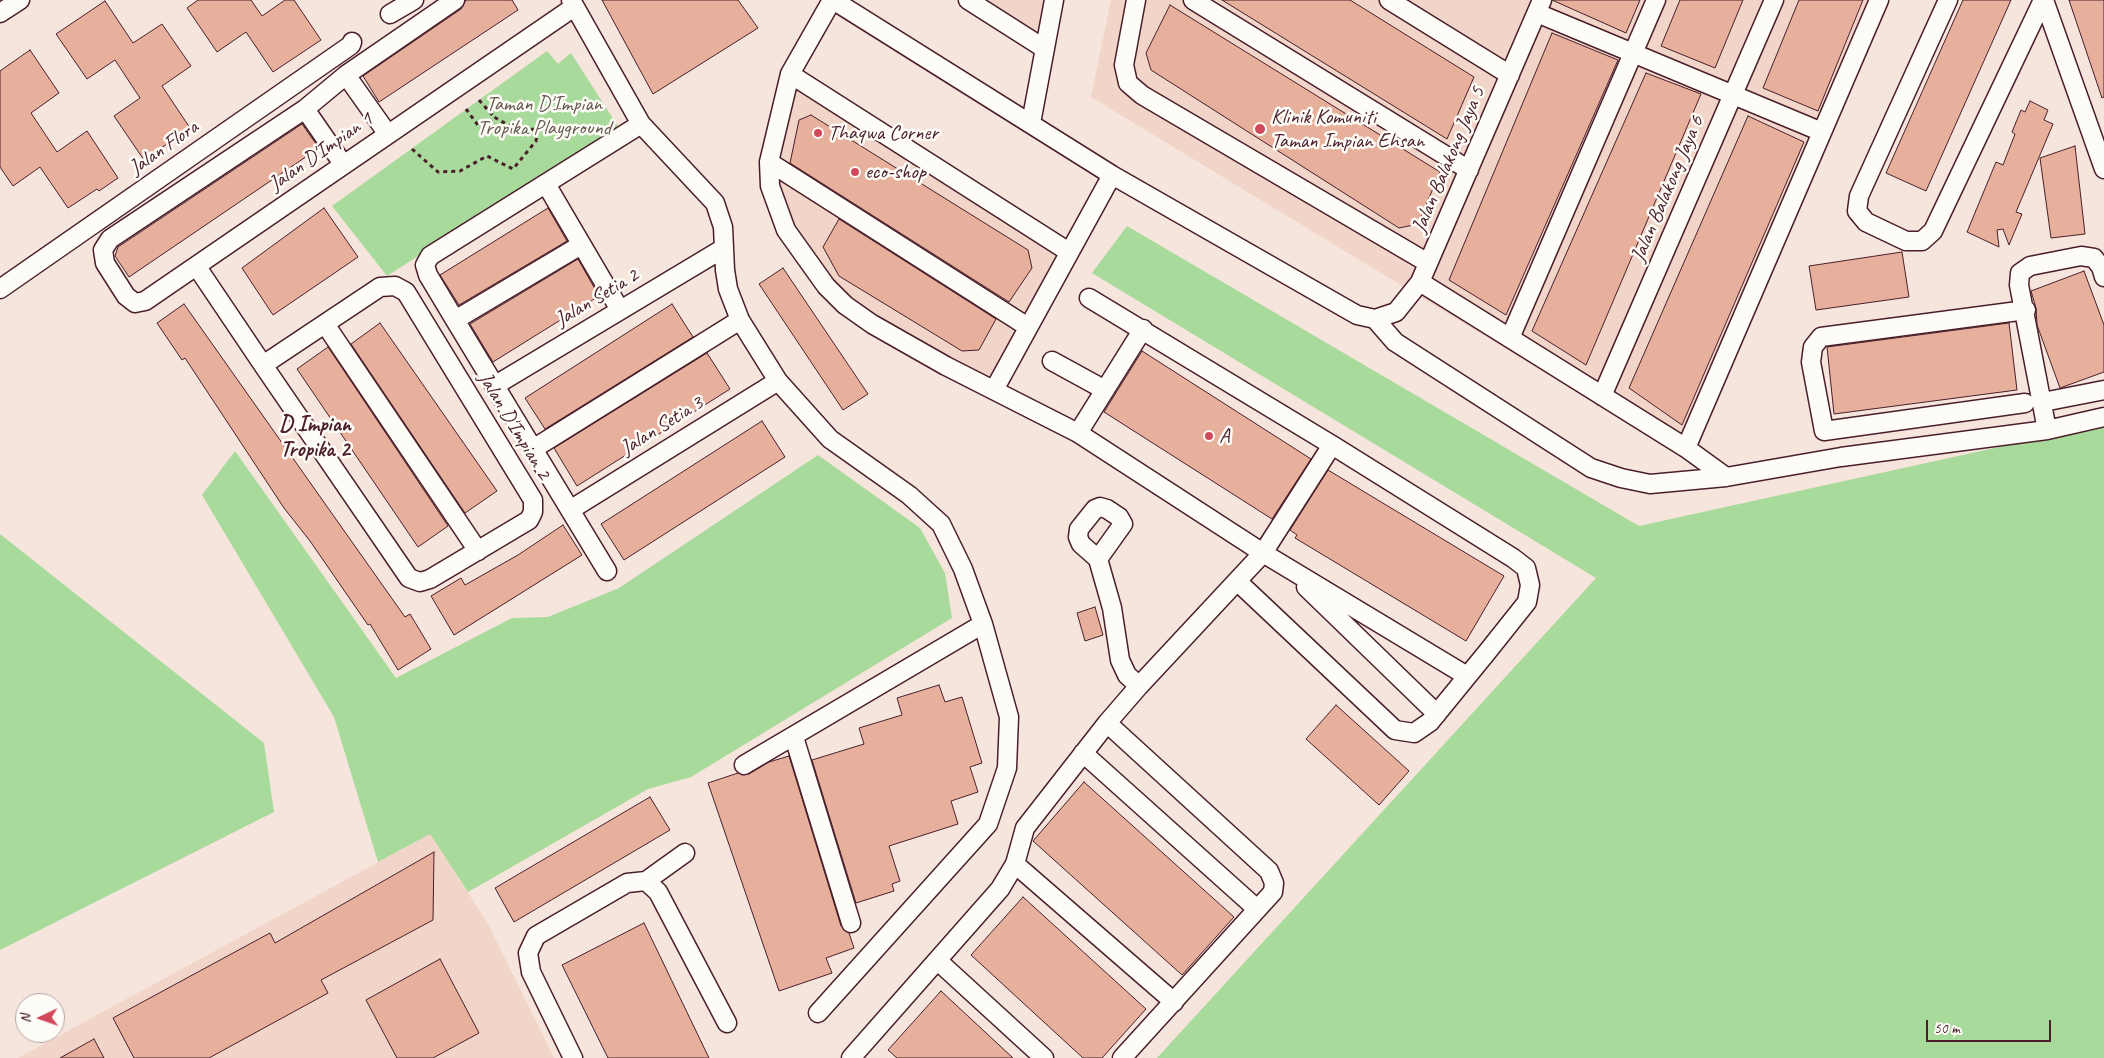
<!DOCTYPE html>
<html>
<head>
<meta charset="utf-8">
<style>
	body { margin:0 }
	#map { position:relative; width:2104px; height:1058px; overflow:hidden; background:#f6e5dc; font-family:Caveat,sans-serif }
	canvas { display:block }
	.north { position:absolute; left:15px; top:993px; width:50px; height:50px; box-sizing:border-box; background:#fdfcf7; border:1px solid #b5a4a5; border-radius:50%; rotate:267deg; font-size:14px; font-weight:700; line-height:20px; text-align:center; color:#4a1f2b }
	.north::after { content:''; display:block; margin:auto; width:18px; height:22px; background:#d1495b; clip-path:polygon(50% 0,100% 100%,50% 72%,0 100%) }
	.scale { position:absolute; left:1926px; top:1020px; width:125px; height:22px; box-sizing:border-box; border:2px solid #4a1f2b; border-top:0; padding-left:6px; font-size:15px; line-height:18px; white-space:nowrap; color:#4a1f2b; -webkit-text-stroke:4px #fdfcf7; paint-order:stroke }
</style>
</head>
<body>
<div id="map">
<canvas width="2104" height="1058"></canvas>
<div class="north">N</div>
<div class="scale">50 m</div>
</div>
<script>
const context = document.querySelector('canvas').getContext('2d');
context.lineJoin = 'round';
function fillPath(path, color) {
  context.fillStyle = color;
  context.fill(path, 'evenodd');
}
function shape(rows) {
  const path = new Path2D();
  for (const r of rows) {
    path.moveTo(r[0], r[1]);
    for (let i = 2; i < r.length; i += 2) path.lineTo(r[i], r[i + 1]);
  }
  return path;
}
function trace(path, color, width, dash) {
  context.strokeStyle = color;
  context.lineWidth = width;
  context.lineCap = dash ? 'butt' : 'round';
  context.setLineDash(dash || []);
  context.stroke(path);
}
function write(font, color, halo, rows, align = 'center') {
  context.font = font + ' Caveat,sans-serif';
  context.lineWidth = 5;
  context.setLineDash([]);
  context.textBaseline = 'middle';
  context.strokeStyle = halo;
  context.fillStyle = color;
  for (const [text, x, y, turn = 0] of rows) {
    context.save();
    context.translate(x, y);
    context.rotate((+turn || 0) * Math.PI / 180);
    context.textAlign = isNaN(turn) ? turn : align;
    if (halo) context.strokeText(text, 0, 0);
    context.fillText(text, 0, 0);
    context.restore();
  }
}
fillPath(shape([
	[980,0,1047,0,1041,39],
	[1111,0,1884,0,1684,457,1091,97],
	[794,84,1060,255,991,381,874,318,851,302,830,281,792,228,777,186,775,157],
	[430,834,487,922,554,1058,18,1058]
]), '#f1d5c9');
fillPath(shape([
	[547,51,558,64,571,53,619,128,387,276,332,206],
	[1127,226,1639,526,2104,424,2104,1058,1157,1058,1596,578,1092,273],
	[235,451,396,678,512,618,548,617,619,588,818,455,920,528,945,573,952,618,691,777,648,789,468,892,430,834,378,862,334,717,202,495],
	[0,534,264,743,274,812,0,950]
]), '#a8da9b');
const building = shape([
	[198,0,251,0,262,16,285,0,294,0,321,40,273,72,246,32,217,52,187,8,198,0],
	[466,0,512,0,518,10,379,102,363,76,461,9,466,0],
	[602,0,738,0,758,28,653,94,602,0],
	[1222,0,1350,0,1474,77,1447,139,1222,0],
	[1552,0,1640,0,1626,33,1552,0],
	[1680,0,1743,0,1715,68,1661,46,1680,0],
	[1799,0,1863,0,1818,111,1763,88,1799,0],
	[1963,0,2011,0,1926,191,1886,173,1963,0],
	[2069,0,2104,0,2104,97,2102,98,2069,0],
	[105,1,133,43,162,24,191,66,162,86,190,128,144,160,114,116,140,98,115,60,87,79,56,34,105,1],
	[1170,5,1440,172,1418,224,1399,228,1151,70,1146,53,1170,5],
	[1552,33,1618,60,1506,315,1449,280,1552,33],
	[30,50,59,93,31,113,57,152,87,131,118,178,99,191,97,189,68,208,40,167,13,186,0,167,0,71,30,50],
	[1646,73,1701,94,1586,365,1532,331,1646,73],
	[2030,101,2048,110,2044,120,2053,124,2016,212,2022,214,2009,245,2003,229,1997,230,1999,247,1967,232,1996,162,2003,165,2015,134,2012,132,2021,110,2025,112,2030,101],
	[811,115,1028,250,1032,268,1009,302,790,163,799,120,811,115],
	[1748,116,1804,142,1682,425,1629,388,1748,116],
	[302,124,319,148,129,277,115,256,118,247,302,124],
	[2075,146,2085,234,2051,238,2040,158,2075,146],
	[324,208,358,257,273,315,242,268,324,208],
	[548,208,567,241,459,305,440,275,548,208],
	[839,219,996,319,979,350,962,351,839,276,823,247,839,219],
	[1902,252,1909,297,1816,310,1809,266,1902,252],
	[578,259,599,296,493,362,470,324,578,259],
	[783,268,868,394,843,410,759,284,783,268],
	[2084,271,2104,325,2104,372,2060,388,2037,325,2036,308,2031,291,2084,271],
	[184,304,405,617,410,614,431,649,398,670,370,624,368,625,310,541,284,508,185,358,182,360,157,323,184,304],
	[672,304,693,337,545,429,525,398,672,304],
	[380,323,497,491,465,513,351,344,380,323],
	[2009,323,2017,390,1834,414,1827,347,2009,323],
	[328,347,448,526,418,547,297,369,328,347],
	[1142,351,1311,459,1272,519,1104,412,1142,351],
	[707,353,730,389,577,486,554,448,707,353],
	[762,421,785,457,624,560,601,524,762,421],
	[1328,470,1504,576,1466,641,1295,538,1297,535,1290,530,1328,470],
	[563,525,582,555,454,635,431,596,461,578,465,585,518,555,563,525],
	[1095,607,1103,635,1085,641,1077,613,1095,607],
	[939,685,945,702,962,697,982,763,970,767,978,792,951,801,958,824,889,846,900,881,892,884,894,891,856,903,812,760,864,744,859,728,902,715,897,698,939,685],
	[1336,705,1409,771,1379,805,1306,739,1336,705],
	[789,756,841,926,849,933,854,948,826,958,832,973,779,991,708,783,738,773,749,774,769,762,789,756],
	[1084,782,1234,917,1182,975,1033,841,1084,782],
	[650,797,670,830,514,922,495,888,650,797],
	[434,852,433,920,321,980,328,993,209,1058,134,1058,113,1018,270,933,275,943,434,852],
	[1023,897,1146,1009,1102,1058,1083,1058,971,955,1023,897],
	[644,923,709,1058,608,1058,562,965,644,923],
	[440,959,479,1033,433,1058,397,1058,366,1000,440,959],
	[941,991,1013,1058,897,1058,888,1050,941,991],
	[94,1039,104,1058,60,1058,94,1039]
]);
fillPath(building, '#e6b09c');
trace(building, '#4a1f2b', 1);
const minor = shape([
	[455,0,346,75,305,109,110,239,103,250,105,263,126,296,135,303,145,301,574,7],
	[571,0,641,124,715,203,723,227,725,270,728,289,740,320,778,381,830,439,909,495,941,524,963,569,983,624,1009,717,1007,768,988,824,818,1013],
	[832,0,790,74,769,162,770,186,786,230,826,286,845,305,872,324,946,366,1078,433,1263,553,1467,676],
	[833,0,1112,175,1357,315,1375,319,1395,342,1591,468,1621,478,1650,484,1726,477,1841,457,2047,430,2104,417],
	[968,0,1045,49],
	[1136,0,1124,65,1128,83,1142,95,1428,263],
	[1193,0,1469,170],
	[1389,0,1510,75],
	[1948,0,1859,196,1857,211,1866,222,1906,241,1922,241,1933,231,2043,0],
	[2044,0,2104,169],
	[0,13,20,0],
	[1537,13,1822,132],
	[390,14,414,0],
	[790,74,1069,252],
	[346,75,387,133],
	[305,109,343,164],
	[1031,123,1054,0],
	[769,162,1028,327],
	[546,184,620,310],
	[197,267,263,365,409,578,420,582,430,579,529,520,533,512,533,500,406,292,395,286,380,287,263,365],
	[1420,282,1686,448,1726,477],
	[0,289,351,45,352,42],
	[1089,298,1332,445,1513,558,1526,568,1530,585,1527,602,1488,651,1430,722,1414,733,1395,730,1237,581],
	[1375,319,1396,312,1420,282,1542,0],
	[455,320,581,245],
	[325,324,478,551],
	[1510,338,1656,0],
	[1052,361,1105,390],
	[494,386,724,248],
	[994,390,1112,175],
	[1602,396,1774,0],
	[2043,402,2104,390],
	[2025,403,1824,431,1811,362,1813,347,1821,337,2026,310],
	[2047,430,2019,285,2020,273,2030,266,2081,256,2094,258,2101,267,2104,277],
	[1078,433,1143,329],
	[1686,448,1879,0],
	[533,449,740,320],
	[570,510,778,381],
	[1098,559,1123,524,1119,517,1107,509,1100,507,1095,509,1079,529,1078,537,1081,544,1098,559,1112,608,1120,660,1127,675,1139,686],
	[607,571,455,320,428,275,425,265,430,256,641,124],
	[1306,587,1437,714],
	[1107,723,1269,871,1274,883,1273,892,1122,1058],
	[794,737,851,923],
	[1083,753,1257,909],
	[744,765,983,624],
	[1015,864,1174,1002],
	[646,881,658,892,727,1023],
	[646,881,685,853],
	[938,961,1044,1058],
	[573,1058,531,972,528,953,536,936,627,883,646,881],
	[851,1058,1000,889,1015,864,1025,828,1107,723,1139,686,1263,553,1332,445]
]);
trace(minor, '#4a1f2b', 21);
trace(shape([
	[479,100,494,117],
	[412,149,438,172,460,171,487,156,513,169,536,141,538,129,517,130,494,117,488,125,487,131,480,128,466,109]
]), '#4a1f2b', 3, [4, 4]);
trace(minor, '#fdfcf7', 18);
for (const [x, y, r, color] of [
	[1260,129,6,"#d1495b"],
	[818,133,5,"#d1495b"],
	[855,172,5,"#d1495b"],
	[1209,436,5,"#d1495b"]
]) {
  const dot = new Path2D();
  dot.arc(x, y, r, 0, 2 * Math.PI);
  context.fillStyle = color;
  context.fill(dot);
  trace(dot, '#fdfcf7', 2);
}
write('21px', '#66574d', '#fdfcf7', [
	["Taman D'Impian",544,104],
	["Tropika Playground",544,128]
]);
write('21px', '#4a1f2b', '#fdfcf7', [
	["Klinik Komuniti",1271,117],
	["Taman Impian Ehsan",1271,141],
	["Thaqwa Corner",828,133],
	["eco-shop",865,172],
	["A",1219,436]
], 'left');
write('21px', '#4a1f2b', '#fdfcf7', [
	["Jalan Flora",164,148,-35],
	["Jalan D'Impian 1",321,152,-35],
	["Jalan Balakong Jaya 5",1449,160,-67],
	["Jalan Balakong Jaya 6",1668,189,-67],
	["Jalan Setia 2",597,298,-31],
	["Jalan D'Impian 2",514,426,59],
	["Jalan Setia 3",662,426,-32]
]);
write('bold 22px', '#4a1f2b', '#fdfcf7', [
	["D Impian",315,425],
	["Tropika 2",315,450]
]);
</script>
</body>
</html>
